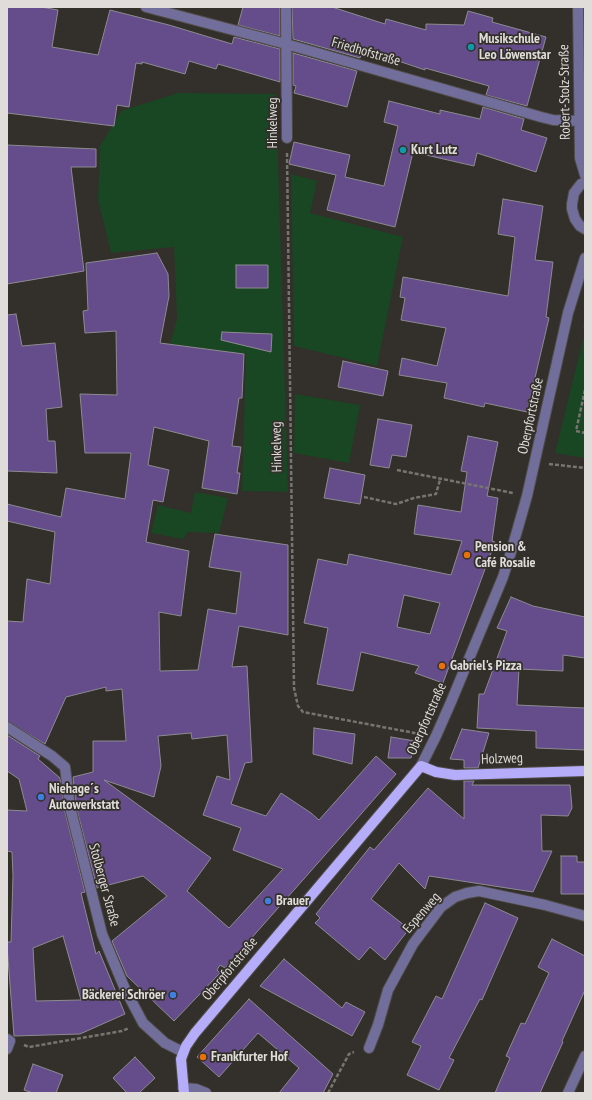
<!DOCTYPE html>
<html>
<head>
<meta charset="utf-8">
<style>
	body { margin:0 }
	#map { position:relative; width:592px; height:1100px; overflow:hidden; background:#332f2a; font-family:"PT Sans Narrow",sans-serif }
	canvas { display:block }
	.frame { position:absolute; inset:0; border:8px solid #dfdcd9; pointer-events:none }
</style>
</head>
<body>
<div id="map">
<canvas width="592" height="1100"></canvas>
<div class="frame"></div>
</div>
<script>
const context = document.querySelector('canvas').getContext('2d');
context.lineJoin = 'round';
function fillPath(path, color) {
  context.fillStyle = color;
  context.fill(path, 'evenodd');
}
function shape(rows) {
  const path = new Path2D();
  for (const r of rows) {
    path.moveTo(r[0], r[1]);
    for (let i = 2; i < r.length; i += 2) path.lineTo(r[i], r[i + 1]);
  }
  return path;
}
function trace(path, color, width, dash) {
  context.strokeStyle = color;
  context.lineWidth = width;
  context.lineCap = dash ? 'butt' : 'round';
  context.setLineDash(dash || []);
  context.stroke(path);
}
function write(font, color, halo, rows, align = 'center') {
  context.font = font + ' "PT Sans Narrow",sans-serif';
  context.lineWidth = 3.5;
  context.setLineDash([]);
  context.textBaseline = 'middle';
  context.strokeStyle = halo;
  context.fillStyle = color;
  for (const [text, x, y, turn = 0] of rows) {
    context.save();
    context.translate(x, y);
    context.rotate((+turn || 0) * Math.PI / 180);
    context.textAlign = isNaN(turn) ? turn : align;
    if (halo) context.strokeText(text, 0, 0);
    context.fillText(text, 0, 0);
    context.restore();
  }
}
fillPath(shape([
	[178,93,276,94,288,492,242,491,246,354,170,344,177,319,174,247,111,253,98,200,100,146,121,111],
	[291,174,317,181,310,213,403,237,377,366,294,346],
	[585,331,585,458,555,453],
	[295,394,360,405,349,463,294,453],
	[195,492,228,498,219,533,188,532,183,539,151,533,158,505,191,513]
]), '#194723');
const building = shape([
	[7,7,41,7,58,10,52,47,98,55,110,10,169,25,232,44,234,37,280,49,280,82,218,64,216,69,189,61,185,74,142,62,142,64,136,63,129,107,117,105,114,126,7,113,7,7],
	[243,7,280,7,280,36,238,25,243,7],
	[292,7,332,7,385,24,386,19,426,30,426,24,464,25,468,11,493,18,492,22,546,37,527,106,486,95,489,86,425,68,425,70,363,49,360,58,293,39,292,7],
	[293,53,357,71,347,107,294,93,296,86,293,85,293,53],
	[389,101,440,114,440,110,480,119,483,107,524,119,521,130,547,138,536,172,477,153,474,166,413,152,395,227,327,210,336,175,289,164,294,142,350,155,345,177,384,186,398,126,384,122,389,101],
	[7,145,96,149,96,167,71,167,84,271,7,284,7,145],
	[503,199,543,206,535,260,553,262,546,317,549,318,527,412,485,403,484,407,444,398,447,383,399,375,402,358,437,366,446,328,401,320,405,298,400,297,403,277,508,296,515,237,498,234,503,199],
	[157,253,168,274,169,296,160,343,244,354,242,398,239,398,232,446,241,447,237,473,240,473,237,494,202,488,209,441,154,427,148,465,169,470,163,502,153,500,146,542,189,551,181,616,159,612,160,671,198,670,208,609,236,614,241,572,209,567,215,534,288,545,288,635,239,626,232,667,247,666,252,762,245,763,231,804,266,816,281,793,311,813,319,820,376,756,396,774,348,829,225,968,220,965,217,970,220,973,174,1021,127,976,112,941,167,896,143,876,97,888,76,806,73,777,93,772,93,741,126,741,122,689,106,691,106,687,66,697,45,744,7,721,7,621,23,622,27,579,50,584,55,532,7,521,7,504,61,517,66,488,125,499,131,453,85,453,80,394,117,395,116,331,85,333,83,311,88,310,86,263,157,253],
	[191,733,192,739,227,735,230,780,217,776,203,815,241,828,233,850,283,869,229,928,187,891,211,858,104,780,154,797,161,766,158,736,191,733],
	[236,265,268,265,268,288,236,288,236,265],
	[16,314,22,346,55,343,62,407,46,409,48,441,55,441,57,473,7,471,7,315,16,314],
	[222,332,272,334,271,352,221,340,222,332],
	[343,361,388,371,383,396,338,387,343,361],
	[378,419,412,425,406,457,392,455,389,468,370,465,378,419],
	[468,436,498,442,487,496,498,498,492,541,495,542,443,683,415,673,419,666,361,652,353,691,317,684,328,628,304,623,318,559,347,565,349,554,451,575,462,541,414,534,418,505,461,512,467,472,461,471,468,436],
	[404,595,440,603,430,634,397,627,404,595],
	[330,468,365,475,360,504,324,498,330,468],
	[511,597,533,606,585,617,585,658,563,655,563,671,519,669,517,705,585,708,585,750,536,748,536,731,477,728,479,694,484,694,507,631,497,628,511,597],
	[314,728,355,734,352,764,313,754,314,728],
	[462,729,489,733,478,768,464,768,464,760,450,759,462,729],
	[7,735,40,756,38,759,60,778,64,808,85,892,81,893,96,954,99,951,125,1014,80,1034,14,1036,7,946,7,942,11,942,13,876,12,852,7,851,7,810,27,811,19,779,7,771,7,735],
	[63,936,81,1000,36,1001,33,948,63,936],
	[391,737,415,741,411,758,388,758,391,737],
	[464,781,474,781,472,785,570,785,572,808,568,816,541,815,542,851,552,851,533,892,429,876,425,889,399,863,371,899,409,929,385,960,370,947,359,960,315,923,320,918,316,914,370,847,374,850,428,788,464,819,464,781],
	[561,856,577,856,577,862,585,862,585,894,561,894,561,856],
	[485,903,518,918,482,1000,480,999,449,1058,454,1060,439,1090,407,1075,421,1046,412,1042,436,996,442,999,485,903],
	[552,939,585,956,585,990,562,1041,563,1042,540,1093,495,1093,510,1058,506,1056,521,1023,525,1024,549,973,538,967,552,939],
	[284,959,342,1008,346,1002,365,1012,352,1036,260,986,284,959],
	[249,999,333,1074,323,1093,279,1093,299,1068,258,1033,219,1077,197,1057,249,999],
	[135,1057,155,1078,139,1093,127,1093,113,1078,135,1057],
	[33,1064,63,1075,56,1093,33,1093,24,1090,33,1064]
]);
fillPath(building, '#644d8a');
trace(building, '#8d8b91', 1);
const minor = shape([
	[146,7,286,44,541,117,553,120,579,121],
	[286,7,287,138],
	[578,7,580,158,585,175],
	[585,182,581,184,574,193,572,204,572,209,575,219,580,226,585,229],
	[7,727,52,756,65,767,70,807,102,934,125,989,143,1023,165,1043,183,1052],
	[421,766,436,736,451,702,503,577,511,552,527,496,568,313,585,258],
	[7,1039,10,1041,7,1049],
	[369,1048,378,1025,388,990,413,944,441,907,455,897,467,893,479,891,545,905,585,916],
	[183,1088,196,1089,206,1093],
	[568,1093,585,1056]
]);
const major = shape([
	[184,1093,181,1059,186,1046,195,1033,421,766,436,772,455,775,585,771]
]);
trace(minor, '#4f4b46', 12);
trace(major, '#4f4b46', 12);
trace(shape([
	[287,153,294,688,298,706,303,712,420,734],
	[585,327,585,326],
	[585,390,576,431,585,433],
	[549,464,585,468],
	[397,470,513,493],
	[364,497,396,504,414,498,436,494,440,480],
	[24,1045,29,1047,122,1031,129,1028],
	[328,1093,349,1054,354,1052]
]), '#787571', 2.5, [4, 2]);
trace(minor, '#726e9c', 10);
trace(major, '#b5adf9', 10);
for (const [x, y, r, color] of [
	[471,47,4,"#0f9aa8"],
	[403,150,4,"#0f9aa8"],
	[467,555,4,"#e8710a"],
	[442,666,4,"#e8710a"],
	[41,797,4,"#3f7fe0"],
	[268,901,4,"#3f7fe0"],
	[173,995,4,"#3f7fe0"],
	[203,1057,4,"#e8710a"]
]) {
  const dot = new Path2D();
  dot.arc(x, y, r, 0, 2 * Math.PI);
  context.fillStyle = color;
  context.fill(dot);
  trace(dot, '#332f2a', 1.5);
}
write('bold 14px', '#dfdcd9', '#332f2a', [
	["Musikschule",479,39],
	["Leo Löwenstar",479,55],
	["Kurt Lutz",411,150],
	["Pension &",475,547],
	["Café Rosalie",475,563],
	["Gabriel's Pizza",450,666],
	["Niehage´s",49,789],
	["Autowerkstatt",49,805],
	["Brauer",276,901],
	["Bäckerei Schröer",165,995,"right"],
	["Frankfurter Hof",211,1057]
], 'left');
write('14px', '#dfdcd9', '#332f2a', [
	["Friedhofstraße",366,52,16],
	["Robert-Stolz-Straße",565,92,-91],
	["Hinkelweg",273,123,-90],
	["Oberpfortstraße",531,416,-78],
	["Hinkelweg",277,447,-91],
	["Oberpfortstraße",427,719,-66],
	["Holzweg",502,759,-2],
	["Stolberger Straße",104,885,75],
	["Espenweg",422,913,-49],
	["Oberpfortstraße",230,969,-50]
]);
</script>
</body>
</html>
